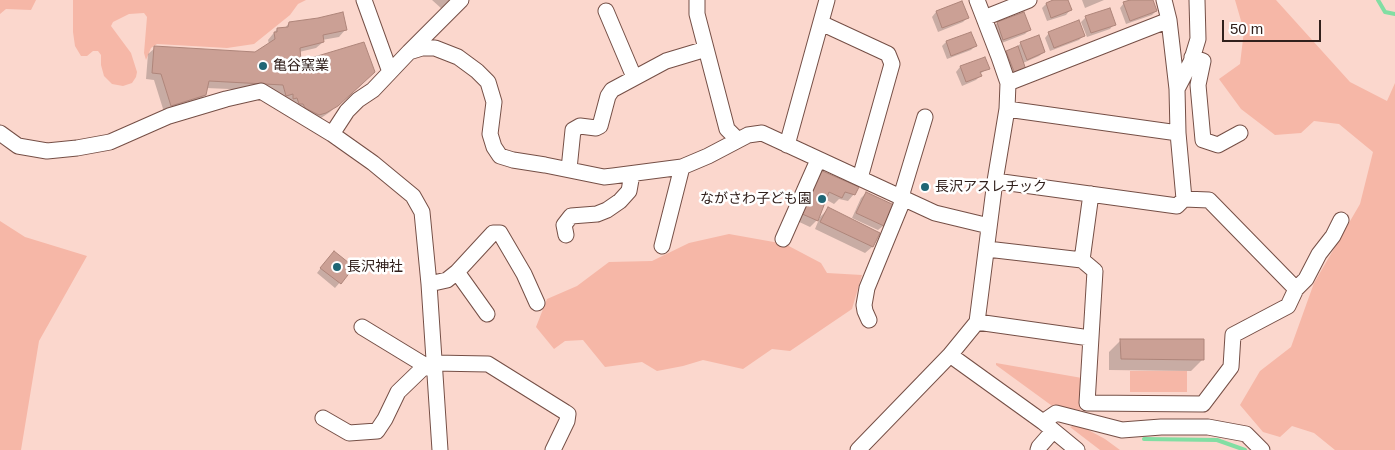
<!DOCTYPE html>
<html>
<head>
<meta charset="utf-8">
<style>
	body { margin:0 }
	#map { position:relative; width:1395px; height:450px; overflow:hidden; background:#fbd7cd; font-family:Arial,sans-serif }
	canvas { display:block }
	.scale { position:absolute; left:1222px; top:20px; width:99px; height:22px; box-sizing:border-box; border:2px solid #31201c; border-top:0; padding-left:6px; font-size:15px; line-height:18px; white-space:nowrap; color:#31201c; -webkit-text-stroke:4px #fff; paint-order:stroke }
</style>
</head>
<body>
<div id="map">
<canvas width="1395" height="450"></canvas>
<div class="scale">50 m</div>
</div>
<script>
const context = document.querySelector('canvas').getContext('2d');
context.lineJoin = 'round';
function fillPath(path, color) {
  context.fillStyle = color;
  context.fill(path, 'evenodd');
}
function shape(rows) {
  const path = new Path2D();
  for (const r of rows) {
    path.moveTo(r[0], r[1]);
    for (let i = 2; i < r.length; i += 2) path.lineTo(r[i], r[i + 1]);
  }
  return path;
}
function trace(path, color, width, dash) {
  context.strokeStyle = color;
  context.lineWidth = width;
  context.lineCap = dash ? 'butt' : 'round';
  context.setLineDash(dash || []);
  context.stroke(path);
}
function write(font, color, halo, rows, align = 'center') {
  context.font = font + ' Arial,"Noto Sans JP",sans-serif';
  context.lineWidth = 5;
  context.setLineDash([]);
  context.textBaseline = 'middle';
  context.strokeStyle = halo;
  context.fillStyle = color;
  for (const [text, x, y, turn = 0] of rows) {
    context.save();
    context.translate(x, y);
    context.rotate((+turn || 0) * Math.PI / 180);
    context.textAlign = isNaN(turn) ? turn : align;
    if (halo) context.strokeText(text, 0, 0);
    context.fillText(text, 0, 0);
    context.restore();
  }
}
fillPath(shape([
	[0,0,36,0,31,10,6,9,0,14],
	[73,0,306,0,298,4,290,15,254,44,227,48,157,44,151,48,146,60,144,53,147,17,144,13,129,14,113,22,111,26,131,53,137,72,136,77,132,83,123,86,112,84,104,76,101,65,101,55,98,51,93,51,87,56,81,56,75,46,73,32],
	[1235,0,1276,0,1350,82,1387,101,1395,83,1395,450,1335,450,1314,433,1292,426,1280,437,1263,432,1240,405,1260,371,1291,347,1314,283,1360,204,1373,152,1339,124,1314,121,1301,133,1275,135,1241,109,1219,79,1240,64,1244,31],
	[0,221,25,237,87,256,39,341,21,450,0,450],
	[729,234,785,244,821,263,827,273,862,275,852,309,790,351,772,349,743,369,703,360,683,366,657,371,642,362,605,367,583,340,565,341,554,349,536,327,547,299,577,286,609,262,652,261,689,243],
	[996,363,1082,378,1080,413,1055,408,996,365],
	[1130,371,1187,371,1187,392,1130,392],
	[1077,424,1105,439,1120,450,1100,450,1070,427]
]), '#f6b7a7');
fillPath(shape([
	[432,0,452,0,442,9],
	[1056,0,1066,0,1070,10,1066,15,1047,21,1042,8,1046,4],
	[1082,0,1104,0,1085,8],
	[1134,0,1152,0,1156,11,1152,15,1126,24,1120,8,1124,3],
	[961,3,967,18,963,22,938,32,932,17,936,12],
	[1086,17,1114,24,1110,29,1087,37,1081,22],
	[289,23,345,30,339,37,322,40,323,42,316,48,299,52,300,62,366,78,330,112,318,120,280,102,276,91,206,88,205,95,198,102,164,112,154,80,146,79,148,54,155,48,255,53,269,44,268,40,277,29,284,29],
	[997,23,1029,30,1025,34,999,44,993,27],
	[1049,33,1083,36,1079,40,1050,51,1045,38],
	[946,42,975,46,971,50,947,59,942,46],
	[1021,43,1044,52,1039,56,1023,63,1010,77,1003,56,1007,52,1016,48],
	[984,58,988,68,980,74,980,76,976,80,962,86,956,72,960,67],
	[814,178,854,194,848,201,839,199,834,204,825,199,817,220,828,209,879,233,872,247,865,253,815,229,820,217,810,227,795,220],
	[866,193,892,206,883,226,878,230,852,218,861,198],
	[330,256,353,267,335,288,317,273],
	[1121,340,1203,359,1191,371,1109,370,1109,352]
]), '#0003');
trace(shape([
	[1378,0,1385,12,1395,14],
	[1144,439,1217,440,1245,450]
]), '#82dea3', 4);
const building = shape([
	[1053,0,1068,0,1072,10,1051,18,1046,3,1053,0],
	[1130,0,1153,0,1157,11,1130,21,1123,2,1130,0],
	[962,1,969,18,942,28,936,11,962,1],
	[1110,8,1116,25,1091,33,1085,16,1110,8],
	[343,12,347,30,323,35,324,42,300,48,301,61,364,42,375,72,338,106,326,113,319,115,305,108,303,104,299,104,297,98,293,99,293,94,286,96,283,85,209,81,206,95,171,106,161,74,152,73,154,46,255,52,275,39,274,32,277,32,277,28,288,27,289,22,318,18,343,12],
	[1024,12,1031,30,1003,40,997,22,1024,12],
	[1079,20,1085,36,1054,48,1048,32,1079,20],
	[971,32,977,46,951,56,946,41,971,32],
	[1039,35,1045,52,1027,60,1020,42,1039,35],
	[1018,46,1026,70,1015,74,1006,51,1018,46],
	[985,57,990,69,980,72,982,76,966,82,960,66,985,57],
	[820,170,859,187,855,195,845,192,842,198,829,192,818,221,800,213,820,170],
	[866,192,894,205,884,226,856,213,866,192],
	[828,207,880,233,873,247,820,222,828,207],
	[334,251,354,267,341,284,320,268,334,251],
	[1120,339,1204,339,1204,360,1121,359,1120,339]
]);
fillPath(building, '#cba095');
trace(building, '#ae857a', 1);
const minor = shape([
	[364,0,390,72],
	[697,0,697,14,727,129,738,140],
	[606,11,634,77],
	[984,18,1029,0],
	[821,23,888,54,892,64,860,178],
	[409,52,461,0],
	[1192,57,1203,61,1198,85,1203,140,1218,145,1240,133],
	[1008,83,1169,20],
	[1177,89,1191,62,1198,39,1197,0],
	[1007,109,1178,133],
	[0,133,18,146,47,151,77,148,110,142,169,116,226,99,261,91,332,134,373,163,413,196,422,212,429,284,440,450],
	[332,134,347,111,358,100,373,90,409,52,422,48,435,48,458,57,477,71,488,82,494,102,490,134,494,147,500,156,513,160,545,165,604,177,613,176,682,167,708,156,748,135,762,133,935,213,989,226],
	[787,145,827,0],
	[569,169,573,130,580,126,596,128,600,126,608,96,612,90,666,61,706,49],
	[995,181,1177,206,1184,199,1178,133,1177,89,1169,20,1164,0],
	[566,235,564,225,571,216,597,214,607,210,620,201,629,191,632,174],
	[783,239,818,160],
	[662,246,682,167],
	[987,249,1082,260,1095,271,1087,403,1203,404,1231,367,1233,335,1288,306,1296,289,1209,200,1184,199],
	[1082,260,1091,194],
	[457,272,487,314],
	[429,284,447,280,457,272,493,233,500,233,524,274,537,303],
	[1296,289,1306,279,1319,254,1333,236,1341,220],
	[869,320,865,311,864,305,867,288,901,205,903,190,925,117],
	[977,322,1090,338],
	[362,327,431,369],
	[950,355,1043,422,1077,450],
	[434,363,488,364,565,412,568,414,567,421,553,450],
	[323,418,349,433,377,431,385,419,398,392,425,366],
	[1043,422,1056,413,1122,430,1161,427,1208,427,1246,434,1262,450],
	[858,450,950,355,977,322,995,181,1007,109,1008,83,999,57,977,0],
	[1038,450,1039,447,1053,431]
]);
trace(minor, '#754f46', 17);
trace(minor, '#fff', 15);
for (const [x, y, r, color] of [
	[263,66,5,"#1f6675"],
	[925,187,5,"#1f6675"],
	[822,199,5,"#1f6675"],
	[337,267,5,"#1f6675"]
]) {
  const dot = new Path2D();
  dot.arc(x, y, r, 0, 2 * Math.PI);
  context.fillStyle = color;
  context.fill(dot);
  trace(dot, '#fff', 2);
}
write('14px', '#31201c', '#fff', [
	["亀谷窯業",273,66],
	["長沢アスレチック",935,187],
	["ながさわ子ども園",812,199,"right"],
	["長沢神社",347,267]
], 'left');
</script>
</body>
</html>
